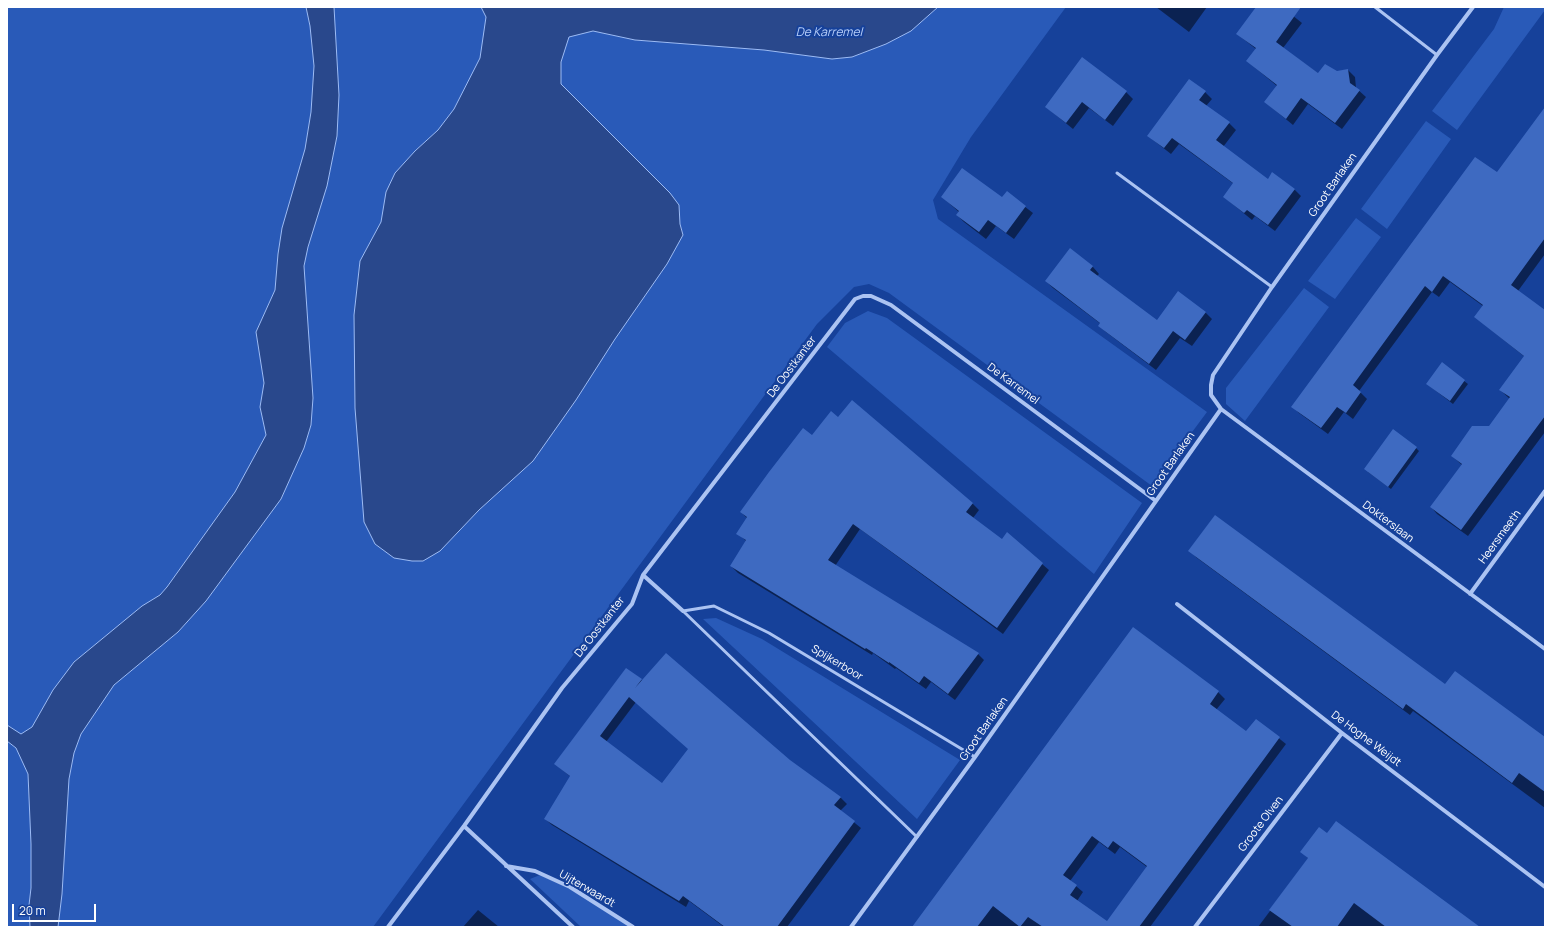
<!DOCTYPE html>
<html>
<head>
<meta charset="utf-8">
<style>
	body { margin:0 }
	#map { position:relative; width:1552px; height:934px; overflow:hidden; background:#16419a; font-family:Manrope,sans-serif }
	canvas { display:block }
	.frame { position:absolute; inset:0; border:8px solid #fff; pointer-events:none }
	.scale { position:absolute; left:12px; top:904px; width:84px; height:18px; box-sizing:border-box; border:2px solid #fff; border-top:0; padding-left:5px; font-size:12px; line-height:14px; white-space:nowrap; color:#fff; -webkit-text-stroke:3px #16419a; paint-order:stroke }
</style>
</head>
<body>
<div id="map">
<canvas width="1552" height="934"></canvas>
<div class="frame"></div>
<div class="scale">20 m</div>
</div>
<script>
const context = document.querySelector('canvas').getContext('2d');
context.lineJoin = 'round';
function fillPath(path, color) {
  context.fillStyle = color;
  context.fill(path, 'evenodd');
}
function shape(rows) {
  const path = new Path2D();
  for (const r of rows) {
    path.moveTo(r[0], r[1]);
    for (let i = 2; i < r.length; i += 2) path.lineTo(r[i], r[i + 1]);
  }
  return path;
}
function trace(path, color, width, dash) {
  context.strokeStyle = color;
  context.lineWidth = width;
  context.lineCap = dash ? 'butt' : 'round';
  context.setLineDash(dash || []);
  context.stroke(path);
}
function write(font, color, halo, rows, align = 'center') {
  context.font = font + ' Manrope,sans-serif';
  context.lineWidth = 4;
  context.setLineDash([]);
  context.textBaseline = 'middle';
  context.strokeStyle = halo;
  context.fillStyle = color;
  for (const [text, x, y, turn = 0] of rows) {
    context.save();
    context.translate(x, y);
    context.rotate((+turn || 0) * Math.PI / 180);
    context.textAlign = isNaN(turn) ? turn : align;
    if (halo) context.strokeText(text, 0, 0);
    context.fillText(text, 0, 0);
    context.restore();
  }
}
fillPath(shape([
	[7,7,306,7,310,26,314,66,311,112,305,149,278,254,275,290,256,332,264,383,260,407,266,435,235,492,167,587,160,595,142,606,74,662,53,690,32,727,21,734,7,725],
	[334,7,481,7,486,17,481,58,454,109,438,130,415,151,395,173,386,192,381,222,360,261,354,315,355,408,440,551,479,510,533,461,576,400,615,339,667,264,683,235,680,224,679,205,561,84,561,62,568,37,593,31,635,40,764,50,832,59,852,57,886,44,911,31,938,7,1066,7,971,137,933,200,938,219,1207,412,1152,486,889,293,869,284,854,287,817,324,373,927,58,927,62,894,69,779,74,753,81,734,114,685,178,632,206,601,281,499,304,448,311,425,313,398,304,266,308,247,337,136,339,95],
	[1504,7,1545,7,1545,10,1457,130,1432,111,1494,29],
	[1426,121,1451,139,1387,229,1361,209],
	[1356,218,1381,237,1335,299,1308,281],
	[1304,288,1329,307,1245,421,1226,404,1226,388],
	[868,311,887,318,1142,503,1094,574,827,347,845,323],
	[716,618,762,639,960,760,917,819,703,619],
	[7,741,16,748,28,774,31,844,31,888,29,905,30,927,7,927],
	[540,875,568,888,634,927,581,927,530,879]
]), '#295ab8');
const water = shape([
	[306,7,334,7,339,95,337,136,327,186,308,247,304,266,313,398,311,425,304,448,281,499,206,601,178,632,114,685,81,734,74,753,69,779,62,894,58,927,30,927,29,905,31,888,31,844,28,774,16,748,7,741,7,725,21,734,32,727,53,690,74,662,142,606,160,595,167,587,235,492,266,435,260,407,264,383,256,332,275,290,278,254,282,228,305,149,311,112,314,66,310,26,306,7],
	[481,7,938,7,911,31,886,44,852,57,832,59,764,50,635,40,593,31,569,37,561,62,561,84,670,193,679,205,680,224,683,235,667,264,615,339,576,400,533,461,479,510,440,551,423,561,412,561,394,558,375,544,364,522,355,408,354,315,360,261,381,222,386,192,395,173,415,151,438,130,454,109,480,58,486,17,481,7]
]);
fillPath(water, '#29488c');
trace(water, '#9dbcf5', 1);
fillPath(shape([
	[1156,7,1207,7,1189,32],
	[1257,7,1282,7,1302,23,1283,48,1319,74,1348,70,1355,77,1356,88,1366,97,1342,129,1308,104,1293,125,1265,102,1277,86,1247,61,1256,49,1237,34],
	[1126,92,1133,99,1113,126,1089,108,1073,129,1046,107],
	[1205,92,1212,99,1206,106,1229,123,1236,130,1223,147,1268,180,1294,189,1301,196,1275,231,1255,216,1252,220,1224,197,1234,184,1179,144,1171,154,1148,136],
	[1545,111,1545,254,1518,291,1545,321,1545,432,1468,536,1437,514,1431,507,1462,465,1452,456,1490,427,1510,399,1500,390,1525,357,1475,317,1483,306,1450,282,1439,297,1432,292,1359,391,1367,399,1353,419,1344,412,1328,434,1299,413,1293,407,1497,174],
	[1007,193,1033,213,1014,239,996,226,986,239,964,222,957,215,959,212,942,197,1003,199],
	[1093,267,1099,274,1097,276,1157,321,1205,312,1212,319,1192,346,1180,338,1156,370,1106,332,1099,326,1101,324,1053,288,1046,281],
	[1442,364,1468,384,1453,404,1427,384],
	[852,402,973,504,979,510,973,518,1002,540,1007,534,1049,570,1003,634,860,529,835,566,978,654,984,660,955,700,931,682,926,689,896,668,895,669,873,653,872,655,738,573,731,566,746,541,738,533,747,518,741,512,812,436,838,419],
	[1416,448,1419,451,1391,489,1368,472],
	[1190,551,1545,738,1545,808,1413,711,1410,715,1197,558],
	[1133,629,1218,692,1225,699,1216,710,1247,733,1256,720,1286,744,1150,927,913,927],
	[1099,842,1115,854,1120,847,1147,867,1107,922,1077,901,1083,892,1070,881],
	[641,680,789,761,841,798,847,804,840,811,861,828,787,927,724,927,689,901,686,907,552,825,545,819,571,777,555,764],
	[636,702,689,749,662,785,606,742],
	[1328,834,1479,927,1258,927,1309,859,1302,852],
	[478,910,499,927,463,927]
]), '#0007');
fillPath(shape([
	[1256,7,1301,7,1276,42,1318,73,1325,64,1337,71,1348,69,1350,83,1360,90,1335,123,1301,98,1286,119,1264,102,1277,85,1246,61,1256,48,1236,34],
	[1082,57,1127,91,1105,120,1082,102,1066,123,1045,107],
	[1189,79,1206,91,1199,100,1230,122,1216,140,1268,179,1272,172,1295,189,1268,225,1247,210,1244,213,1223,197,1233,183,1172,138,1164,148,1147,136],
	[1545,107,1545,238,1511,285,1545,310,1545,416,1461,530,1430,507,1462,464,1451,456,1472,426,1489,426,1510,397,1499,390,1524,356,1474,317,1483,305,1443,276,1432,292,1425,286,1353,385,1361,392,1346,413,1337,407,1321,428,1291,407,1475,157,1497,172],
	[962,168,1002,197,1007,191,1026,206,1006,233,988,220,979,232,956,215,959,211,941,197],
	[1070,248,1093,266,1090,270,1157,320,1178,291,1206,312,1185,340,1173,331,1149,364,1098,326,1100,323,1045,281],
	[1442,362,1465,380,1450,401,1426,384],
	[852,400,973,503,966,512,1002,539,1007,532,1043,563,997,628,853,524,828,560,979,653,948,694,924,676,919,683,889,662,889,663,866,648,865,649,730,566,746,540,736,534,747,517,740,512,769,472,803,428,812,435,831,411,838,417],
	[1393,429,1417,447,1388,487,1364,469],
	[1215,515,1445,684,1455,671,1545,737,1545,792,1519,773,1512,783,1406,704,1403,709,1188,551],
	[1133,627,1219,691,1210,704,1246,731,1256,719,1280,737,1264,759,1139,927,1043,927,1028,917,1020,927,993,906,977,927,912,927],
	[1092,836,1108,848,1113,841,1147,866,1107,921,1070,895,1077,885,1063,875],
	[666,653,790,760,841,797,834,805,855,821,777,927,725,927,683,896,679,901,544,819,570,776,554,764,626,668,642,679,635,688],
	[629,697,688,749,662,783,600,736],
	[1336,821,1442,899,1480,927,1386,927,1354,903,1337,927,1293,927,1269,910,1308,858,1300,852,1319,827,1327,833]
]), '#3e6ac1');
trace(shape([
	[1375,7,1437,55],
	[1117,173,1272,287],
	[683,611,714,606,769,633,975,757],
	[683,611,917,837]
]), '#abc3f2', 3);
trace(shape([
	[1221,409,1545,649],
	[643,575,683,611],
	[1470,594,1545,491],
	[1177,604,1342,733,1545,887],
	[464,826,573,927],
	[506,866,535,871,570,887,633,927],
	[388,927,464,826,562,688,632,604,643,575,855,299,863,296,871,296,891,305,1156,501],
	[851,927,975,757,1221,409,1211,395,1211,385,1213,375,1272,287,1437,55,1473,7],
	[1195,927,1342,733]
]), '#abc3f2', 4);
write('11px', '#fff', '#16419a', [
	["Groot Barlaken",1333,185,-55],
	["De Oostkanter",792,367,-53],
	["De Karremel",1013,384,36],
	["Groot Barlaken",1171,464,-55],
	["Dokterslaan",1388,522,37],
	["Heersmeeth",1500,537,-54],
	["De Oostkanter",600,627,-52],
	["Spijkerboor",837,663,31],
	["Groot Barlaken",984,729,-55],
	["De Hoghe Weijdt",1366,739,37],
	["Groote Olven",1261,824,-53],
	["Uijterwaardt",587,889,30]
]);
write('italic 12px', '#b7cef9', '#16419a', [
	["De Karremel",829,33]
]);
</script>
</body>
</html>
